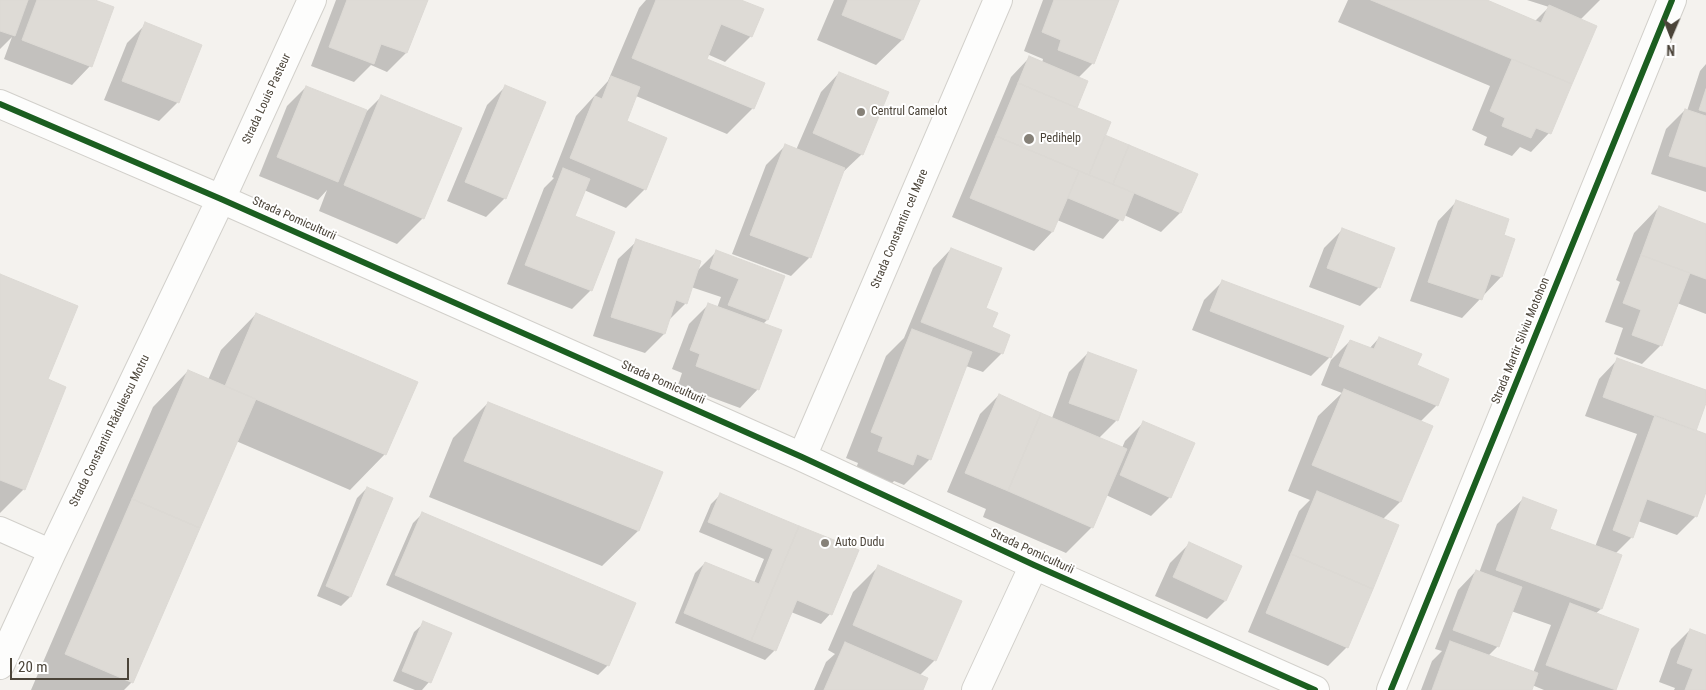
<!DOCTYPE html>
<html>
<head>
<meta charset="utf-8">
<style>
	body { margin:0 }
	#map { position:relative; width:1706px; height:690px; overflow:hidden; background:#f4f2ee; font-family:"Roboto Condensed",sans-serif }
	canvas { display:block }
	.north { position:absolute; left:1646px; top:10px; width:50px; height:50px; -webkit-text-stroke:4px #fff; paint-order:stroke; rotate:181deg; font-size:14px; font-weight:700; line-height:20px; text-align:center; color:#4b4439 }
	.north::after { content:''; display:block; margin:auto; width:18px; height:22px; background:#4b4439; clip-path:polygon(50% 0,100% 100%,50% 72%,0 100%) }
	.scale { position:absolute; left:10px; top:658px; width:119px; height:22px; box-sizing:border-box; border:2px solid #4b4439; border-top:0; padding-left:6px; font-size:15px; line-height:18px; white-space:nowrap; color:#4b4439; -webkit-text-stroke:4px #fff; paint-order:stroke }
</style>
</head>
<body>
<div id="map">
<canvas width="1706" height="690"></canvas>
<div class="north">N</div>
<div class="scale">20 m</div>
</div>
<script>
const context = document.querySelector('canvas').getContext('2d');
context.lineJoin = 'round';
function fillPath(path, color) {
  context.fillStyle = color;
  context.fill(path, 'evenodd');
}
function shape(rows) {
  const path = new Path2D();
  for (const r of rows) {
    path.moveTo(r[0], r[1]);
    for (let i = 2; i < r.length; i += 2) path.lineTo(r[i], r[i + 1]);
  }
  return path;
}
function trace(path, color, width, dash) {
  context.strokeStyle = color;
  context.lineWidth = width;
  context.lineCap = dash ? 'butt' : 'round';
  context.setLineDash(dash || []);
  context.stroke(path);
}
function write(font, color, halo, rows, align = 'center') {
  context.font = font + ' "Roboto Condensed",sans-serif';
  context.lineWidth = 4;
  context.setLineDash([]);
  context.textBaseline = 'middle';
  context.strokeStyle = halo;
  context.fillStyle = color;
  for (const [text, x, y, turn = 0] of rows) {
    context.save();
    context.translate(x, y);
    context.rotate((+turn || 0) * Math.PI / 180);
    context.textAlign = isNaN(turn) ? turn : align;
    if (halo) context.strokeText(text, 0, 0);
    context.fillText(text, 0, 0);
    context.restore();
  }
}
fillPath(shape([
	[0,0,92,0,90,66,72,85,4,59,12,37,0,49],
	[336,0,426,0,406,53,387,72,371,65,354,82,311,66],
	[646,0,738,0,751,36,725,62,707,54,705,59,753,108,727,134,636,96,625,122,645,189,626,208,584,190,573,217,591,290,572,309,507,284,544,188,554,178,552,177,576,116,608,81,639,8],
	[834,0,919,0,902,40,876,65,817,40],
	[1043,0,1117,0,1093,63,1078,78,1075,108,1104,136,1197,175,1180,213,1161,232,1124,215,1103,239,1057,220,1052,232,1034,251,952,217,1011,77,1029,58,1042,63,1043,59,1024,51],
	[1348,0,1484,0,1535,21,1549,7,1527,0,1600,0,1580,20,1595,27,1549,133,1531,152,1520,147,1512,156,1484,145,1487,137,1472,130,1490,86,1338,22],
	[146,24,178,102,159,121,104,100,127,43],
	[1706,64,1706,192,1651,174,1666,129,1685,110,1687,111,1700,71],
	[839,73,862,154,842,173,810,257,791,276,732,254,766,165,785,146,796,150,821,92],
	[506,86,505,198,486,217,447,201,487,105],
	[306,87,366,112,382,96,423,218,397,244,319,211,327,190,318,200,259,176,287,106],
	[1456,202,1502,236,1513,240,1501,277,1462,318,1410,301,1438,221],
	[1659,207,1706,225,1706,314,1677,303,1661,345,1642,364,1614,354,1623,328,1605,322,1620,282,1616,280,1634,233],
	[1342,230,1379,287,1360,306,1309,287,1324,248],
	[637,241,696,272,716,252,783,277,767,320,762,325,758,389,740,408,678,385,682,373,672,369,689,324,708,305,717,308,721,297,691,287,686,303,668,321,664,334,645,353,593,336,618,259],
	[951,249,984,309,990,328,1009,336,1002,353,983,372,966,366,930,459,904,485,894,481,886,490,853,477,858,463,846,458,886,356,904,338,933,268],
	[0,276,24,489,0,513],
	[1223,281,1330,357,1311,376,1192,330,1204,300],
	[256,314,385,454,350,490,236,441,132,682,124,690,31,690,153,407,188,371,208,380,221,350],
	[1379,338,1415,366,1437,405,1420,422,1400,502,1382,520,1347,647,1328,666,1248,632,1299,511,1310,500,1288,491,1318,416,1342,393,1321,385,1331,360,1350,341,1369,349],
	[1088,353,1117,420,1099,438,1122,448,1125,441,1144,422,1170,497,1151,516,1106,495,1092,527,1066,553,983,517,986,509,947,492,980,414,999,395,1052,418,1069,372],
	[1617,360,1706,392,1706,400,1694,431,1706,435,1706,488,1696,516,1677,535,1638,521,1632,537,1615,554,1601,609,1595,614,1637,630,1614,690,1544,690,1532,685,1530,690,1421,690,1432,661,1442,651,1435,649,1458,590,1476,571,1479,573,1497,524,1523,499,1548,530,1595,547,1637,434,1585,416,1599,379],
	[1511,611,1551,625,1533,673,1488,656,1498,646],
	[488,403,661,472,638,531,602,566,429,497,453,438],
	[367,488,350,597,341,606,317,596,357,498],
	[720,495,857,551,830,614,821,624,791,612,775,650,765,660,675,623,695,573,705,563,754,583,764,559,699,532,711,504],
	[423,513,608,665,598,675,386,585,413,523],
	[1189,544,1225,601,1207,619,1155,596,1170,563],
	[879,566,935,660,919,676,922,690,814,690,826,662,835,654,828,650,853,592],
	[424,623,429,682,422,690,415,690,393,681,414,632],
	[1690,630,1706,636,1706,690,1674,690,1675,688,1659,682,1671,649]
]), '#0003');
const building = shape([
	[0,0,28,0,15,36,0,31,0,0],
	[37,0,95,0,114,7,92,67,22,40,37,0],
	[347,0,428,0,407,53,381,44,374,64,329,47,347,0],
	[656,0,741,0,764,9,752,37,721,24,707,59,765,83,754,109,632,58,656,0],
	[848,0,920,0,903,40,842,15,848,0],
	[1054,0,1119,0,1094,64,1058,50,1061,40,1042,32,1054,0],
	[1371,0,1487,0,1541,23,1549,5,1597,26,1572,84,1371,0],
	[145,22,202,45,179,103,122,81,145,22],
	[1029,56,1088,81,1077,108,1018,83,1029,56],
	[1512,59,1572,84,1551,134,1536,128,1531,138,1502,126,1505,118,1490,111,1512,59],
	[839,72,889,92,863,155,813,133,839,72],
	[611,76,640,87,627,121,667,138,646,190,570,158,595,96,602,99,611,76],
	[1018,83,1111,122,1089,175,996,136,1018,83],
	[505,85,546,102,506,199,465,182,505,85],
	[306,86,367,110,338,182,277,157,306,86],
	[1706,89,1706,112,1699,110,1706,89],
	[381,95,462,128,424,219,344,185,381,95],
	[1685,109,1706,116,1706,167,1669,156,1685,109],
	[1105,135,1129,145,1113,184,1089,175,1105,135],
	[996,136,1079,171,1053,232,970,198,996,136],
	[785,144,845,168,811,258,750,235,785,144],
	[1129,145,1198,174,1181,213,1113,184,1129,145],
	[563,168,590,179,575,216,615,232,592,291,525,265,563,168],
	[1079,171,1134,193,1123,221,1068,198,1079,171],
	[1456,200,1509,219,1504,235,1515,239,1502,277,1491,274,1482,300,1428,282,1456,200],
	[1659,206,1706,224,1706,279,1641,255,1659,206],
	[1342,228,1395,248,1380,288,1327,268,1342,228],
	[636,239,701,261,687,304,676,300,665,334,611,317,636,239],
	[951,248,1002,268,986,308,998,313,992,327,1010,335,1003,354,921,322,951,248],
	[716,250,785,276,768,320,728,305,739,279,710,268,716,250],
	[1641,255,1690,273,1662,346,1632,335,1641,310,1623,303,1641,255],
	[0,274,78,306,48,379,66,387,25,490,0,480,0,274],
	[1222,280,1344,326,1331,358,1210,311,1222,280],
	[708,303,782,330,759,390,696,366,700,354,690,350,708,303],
	[256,313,418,382,386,455,225,386,256,313],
	[912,329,972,352,931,460,917,454,913,465,878,451,883,437,871,432,912,329],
	[1379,337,1422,354,1417,365,1449,379,1438,406,1339,366,1350,340,1374,349,1379,337],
	[1088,352,1137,370,1118,421,1069,403,1088,352],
	[1617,358,1706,390,1706,403,1696,431,1603,397,1617,358],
	[188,370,256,399,200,528,132,499,188,370],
	[1344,389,1433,426,1401,502,1312,465,1344,389],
	[999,394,1041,413,1008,491,965,473,999,394],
	[488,402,663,472,639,531,464,461,488,402],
	[1041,413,1127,449,1093,528,1008,491,1041,413],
	[1655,415,1706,434,1706,492,1697,517,1647,499,1633,538,1613,530,1655,415],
	[1143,421,1195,443,1171,498,1120,475,1143,421],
	[367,487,393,498,351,597,326,586,367,487],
	[1317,491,1399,525,1373,589,1291,554,1317,491],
	[720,493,799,526,751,641,684,613,705,562,759,584,773,549,708,522,720,493],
	[1523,497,1557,510,1550,529,1622,555,1602,609,1496,570,1523,497],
	[132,499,200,528,133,683,65,654,132,499],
	[422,512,636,603,609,666,395,575,422,512],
	[799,526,859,550,832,615,797,600,776,651,751,641,799,526],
	[1189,542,1242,566,1226,601,1173,577,1189,542],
	[1291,554,1373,589,1348,648,1266,613,1291,554],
	[878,565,962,601,936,661,853,625,878,565],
	[1476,570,1522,587,1499,647,1453,630,1476,570],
	[1570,603,1639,629,1616,690,1546,665,1570,603],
	[423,621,452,633,431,683,402,671,423,621],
	[1690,629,1706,635,1706,690,1685,690,1693,669,1677,663,1690,629],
	[1450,641,1538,673,1532,690,1432,690,1450,641],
	[845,642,928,678,923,690,824,690,845,642]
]);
fillPath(building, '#dedbd6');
trace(building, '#dcd9d4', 1);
const service = shape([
	[0,529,52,552]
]);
const minor = shape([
	[0,104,221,199,802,457,1034,565,1315,690],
	[802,457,998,0],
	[0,665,52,552,221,199,312,0],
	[976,690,1034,565],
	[1391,690,1672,0]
]);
trace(service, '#d2d0cb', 26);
trace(minor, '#d2d0cb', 30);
trace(service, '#fdfdfc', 24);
trace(minor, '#fdfdfc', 28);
trace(shape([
	[0,104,221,199,802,457,1034,565,1315,690],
	[1391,690,1672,0]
]), '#1b5e20', 6);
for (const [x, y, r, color] of [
	[861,112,5,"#868178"],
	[1029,139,6,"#868178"],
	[825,543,5,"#868178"]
]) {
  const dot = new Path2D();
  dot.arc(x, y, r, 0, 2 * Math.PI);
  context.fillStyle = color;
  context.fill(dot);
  trace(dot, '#fff', 2);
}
write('12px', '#4b4439', '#fff', [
	["Strada Louis Pasteur",267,99,-65],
	["Strada Pomiculturii",294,219,24],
	["Strada Constantin cel Mare",900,229,-67],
	["Strada Martir Silviu Motohon",1521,341,-68],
	["Strada Pomiculturii",663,383,24],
	["Strada Constantin Rădulescu Motru",110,431,-64],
	["Strada Pomiculturii",1032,552,25]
]);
write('12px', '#4b4439', '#fff', [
	["Centrul Camelot",871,112],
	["Pedihelp",1040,139],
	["Auto Dudu",835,543]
], 'left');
</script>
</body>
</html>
